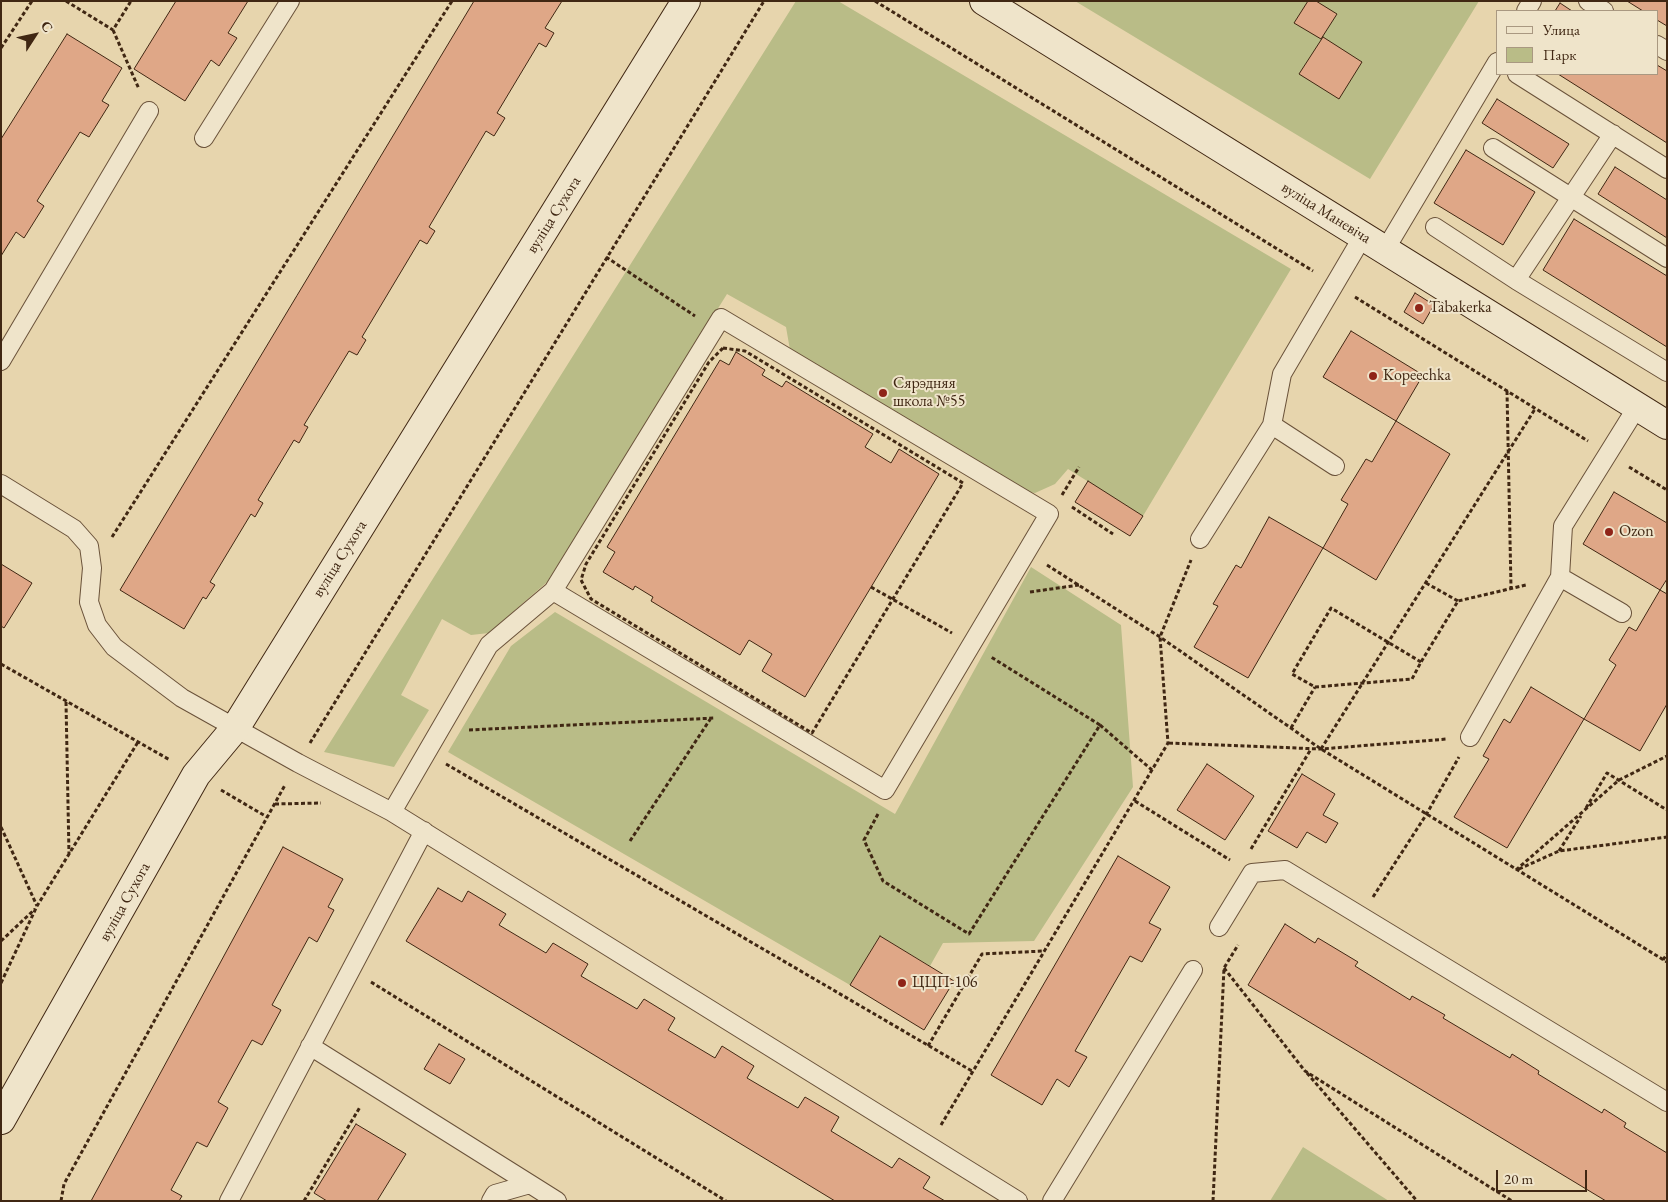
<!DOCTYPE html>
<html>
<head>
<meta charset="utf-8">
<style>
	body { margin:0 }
	#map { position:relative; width:1668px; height:1202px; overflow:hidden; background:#e7d5ad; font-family:"EB Garamond",serif }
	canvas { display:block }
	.frame { position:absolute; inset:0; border:2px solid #402713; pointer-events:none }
	.legend { position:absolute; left:1496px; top:10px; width:162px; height:65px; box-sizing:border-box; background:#efe4ca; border:1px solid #a99881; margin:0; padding:6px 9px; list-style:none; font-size:15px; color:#402713 }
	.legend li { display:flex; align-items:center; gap:10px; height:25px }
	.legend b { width:25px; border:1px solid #a99881 }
	.north { position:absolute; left:10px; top:10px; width:50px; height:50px; -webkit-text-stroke:4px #efe4ca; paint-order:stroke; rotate:55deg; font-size:14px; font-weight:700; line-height:20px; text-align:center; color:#402713 }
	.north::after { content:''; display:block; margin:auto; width:18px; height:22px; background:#402713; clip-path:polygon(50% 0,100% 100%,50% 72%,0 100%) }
	.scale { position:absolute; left:1496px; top:1170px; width:91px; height:22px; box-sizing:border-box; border:2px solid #402713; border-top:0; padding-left:6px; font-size:15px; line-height:18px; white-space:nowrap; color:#402713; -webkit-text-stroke:4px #efe4ca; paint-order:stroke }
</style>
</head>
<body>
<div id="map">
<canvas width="1668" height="1202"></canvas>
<div class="frame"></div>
<ul class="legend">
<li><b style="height:6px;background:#efe4ca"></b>Улица</li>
<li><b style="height:14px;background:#b9bc87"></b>Парк</li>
</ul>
<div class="north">С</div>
<div class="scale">20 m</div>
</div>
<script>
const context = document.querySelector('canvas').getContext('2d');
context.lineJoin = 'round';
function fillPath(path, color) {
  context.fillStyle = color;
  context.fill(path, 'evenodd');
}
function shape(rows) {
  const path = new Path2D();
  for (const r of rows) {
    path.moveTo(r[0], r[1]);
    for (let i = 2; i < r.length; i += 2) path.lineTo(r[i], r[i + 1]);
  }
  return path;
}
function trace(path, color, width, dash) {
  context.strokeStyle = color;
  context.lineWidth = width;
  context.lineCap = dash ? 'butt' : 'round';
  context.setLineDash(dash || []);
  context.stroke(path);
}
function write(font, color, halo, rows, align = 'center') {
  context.font = font + ' "EB Garamond",serif';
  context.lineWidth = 4;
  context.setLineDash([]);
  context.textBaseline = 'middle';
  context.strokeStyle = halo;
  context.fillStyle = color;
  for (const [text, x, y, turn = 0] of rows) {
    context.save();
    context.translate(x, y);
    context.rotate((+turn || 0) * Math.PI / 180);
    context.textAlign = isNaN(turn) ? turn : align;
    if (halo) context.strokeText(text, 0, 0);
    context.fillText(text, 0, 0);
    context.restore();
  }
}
fillPath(shape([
	[796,1,838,1,1291,269,1143,516,1068,469,1055,484,1035,493,1016,490,790,350,786,327,727,294,547,582,489,633,471,635,442,619,401,695,429,710,394,767,324,752],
	[1075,1,1479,1,1370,179],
	[1031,567,1121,625,1133,787,1034,941,943,943,930,966,880,936,850,985,448,752,511,646,555,612,895,814],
	[1303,1147,1389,1201,1270,1201]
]), '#b9bc87');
const building = shape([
	[176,1,248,1,228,33,237,38,219,66,211,60,185,101,134,69,176,1],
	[474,1,562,1,545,28,554,33,546,47,539,43,497,113,505,118,494,136,486,131,429,227,435,231,427,244,420,240,362,337,366,340,357,355,349,351,304,425,308,427,299,443,294,440,258,500,263,503,255,517,251,514,210,582,215,585,206,599,203,597,184,629,120,590,474,1],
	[1308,1,1316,1,1337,14,1321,39,1294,23,1308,1],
	[1627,1,1667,1,1667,26,1657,20,1657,11,1643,11,1627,1],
	[1560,3,1572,11,1555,11,1560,3],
	[67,34,122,68,102,101,109,105,89,137,80,132,37,201,44,206,24,238,16,232,1,256,1,139,67,34],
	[1323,37,1362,62,1339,99,1299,74,1323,37],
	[1657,65,1667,71,1667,143,1558,74,1657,74,1657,65],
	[1497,99,1569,144,1553,168,1482,123,1497,99],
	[1466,150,1535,192,1503,245,1434,203,1466,150],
	[1615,167,1667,200,1667,238,1598,194,1615,167],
	[1574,219,1667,276,1667,347,1543,270,1574,219],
	[1415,293,1434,305,1423,324,1404,312,1415,293],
	[1351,331,1423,375,1396,421,1323,377,1351,331],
	[736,352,765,370,762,375,782,387,786,381,873,434,865,447,891,463,899,449,939,474,805,697,762,671,772,654,749,640,740,655,651,601,653,597,635,586,633,590,603,572,615,552,607,547,720,360,729,365,736,352],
	[1396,421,1450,454,1376,580,1323,548,1348,504,1341,500,1366,459,1372,462,1396,421],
	[1088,481,1143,516,1130,536,1075,502,1088,481],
	[1614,492,1667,523,1667,579,1660,590,1583,544,1614,492],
	[1269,517,1323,548,1248,678,1194,647,1218,606,1213,604,1236,565,1241,568,1269,517],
	[1,564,32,583,4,628,1,626,1,564],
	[1660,590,1667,594,1667,704,1640,751,1584,719,1616,665,1609,660,1629,627,1636,631,1660,590],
	[1531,687,1584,719,1507,848,1454,817,1489,759,1483,756,1504,719,1510,723,1531,687],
	[1207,764,1254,796,1225,840,1177,810,1207,764],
	[1302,774,1335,794,1323,815,1338,823,1326,843,1307,832,1297,848,1268,831,1302,774],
	[283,847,343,879,328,907,334,910,317,942,309,937,272,1005,281,1010,262,1045,252,1040,218,1102,228,1108,207,1147,197,1142,171,1190,182,1196,179,1201,91,1201,283,847],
	[1118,856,1170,887,1149,923,1161,929,1142,962,1130,956,1075,1051,1087,1057,1069,1087,1057,1079,1042,1105,991,1075,1118,856],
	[438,888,462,902,468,891,506,914,499,925,546,953,553,943,588,964,581,976,637,1009,644,999,675,1018,668,1030,715,1058,722,1046,754,1066,747,1078,798,1108,805,1097,839,1117,831,1131,892,1168,899,1158,930,1177,923,1188,945,1201,835,1201,406,941,438,888],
	[1285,924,1315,943,1318,938,1358,962,1355,966,1410,1000,1412,996,1445,1015,1443,1018,1510,1058,1512,1054,1539,1071,1538,1074,1602,1113,1604,1109,1626,1123,1624,1127,1667,1153,1667,1201,1606,1201,1248,985,1285,924],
	[880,936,954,981,924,1030,850,985,880,936],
	[439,1044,465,1059,450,1084,424,1069,439,1044],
	[356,1124,406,1154,377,1201,327,1201,314,1193,356,1124]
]);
fillPath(building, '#dfa787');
trace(building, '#402713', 1);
const lane = shape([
	[1588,1,1604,11],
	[1526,11,1532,1],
	[1657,45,1667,51],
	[1517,74,1667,169],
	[204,138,290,1],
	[1493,148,1667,258],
	[1435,227,1516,280,1667,372],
	[1385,250,1497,62],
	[1516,280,1613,134],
	[1,361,149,111],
	[1272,425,1335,466],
	[1,484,74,529,89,546,92,568,89,602,97,625,114,647,182,698,298,763,392,812,1018,1201],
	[1200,539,1272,425,1282,374,1363,236],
	[1560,577,1622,613],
	[1470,737,1560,577,1563,526,1637,407],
	[392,812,489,645,553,591,721,318,1049,514,885,790,553,591],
	[1219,927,1252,873,1285,870,1667,1102],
	[310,1046,530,1184],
	[229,1201,424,831],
	[491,1201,495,1194,530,1184,557,1201],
	[1052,1201,1193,970]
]);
const secondary = shape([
	[984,1,1667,425],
	[1,1120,196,775,236,727,686,1]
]);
trace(lane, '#6a523a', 20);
trace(secondary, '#402713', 30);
trace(shape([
	[66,1,113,30,131,1],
	[875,1,1313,271],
	[113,30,139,89],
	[1,48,32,1],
	[606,257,695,316],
	[1355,297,1588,441],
	[723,348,745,351,963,483,812,733,591,599,581,580,586,564,709,362,723,348],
	[1507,391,1511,588],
	[1629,467,1667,490],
	[1062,495,1079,467],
	[1072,507,1113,534],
	[112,537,452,1],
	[1047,565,1160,637,1321,749,1667,962],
	[1426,583,1458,601],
	[871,587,952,633],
	[1030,592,1079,585],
	[1421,662,1331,608,1292,674,1315,687,1412,679,1421,662,1458,601,1526,585],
	[1,664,170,760],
	[66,702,69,855],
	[1100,725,1152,770],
	[1291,728,1315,687],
	[469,730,715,718],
	[310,743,764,1],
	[1169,743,1321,749,1447,739],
	[1321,749,1535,409],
	[446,764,972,1071],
	[221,790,267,817],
	[1135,801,1230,860],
	[275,804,321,803],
	[1586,808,1607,773,1667,810],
	[878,814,864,840,883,881,969,934,1100,725,991,657],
	[1,827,37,906],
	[630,841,711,718],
	[1251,849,1311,749],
	[1559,851,1581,816],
	[1519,869,1559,851,1667,837],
	[1516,870,1619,780,1667,756],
	[1373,897,1426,815,1459,757],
	[1,941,35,909],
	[1663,960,1667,954],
	[1224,968,1305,1071,1512,1201],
	[371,982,726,1201],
	[1,983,37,906,138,742],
	[928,1046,982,954,1044,951],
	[1307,1073,1417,1201],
	[941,1125,1168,743,1160,637,1191,560],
	[61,1201,64,1184,285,785],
	[304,1201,360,1107],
	[1213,1201,1224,968,1238,945]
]), '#402713', 3, [4, 2.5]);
trace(lane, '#efe4ca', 18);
trace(secondary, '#efe4ca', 28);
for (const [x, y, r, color] of [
	[1419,308,5,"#8f2418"],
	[1373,376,5,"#8f2418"],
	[883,393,5,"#8f2418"],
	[1609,532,5,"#8f2418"],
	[902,983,5,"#8f2418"]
]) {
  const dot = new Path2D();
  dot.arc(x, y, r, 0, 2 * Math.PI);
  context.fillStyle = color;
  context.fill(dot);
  trace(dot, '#efe4ca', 2);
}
write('16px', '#402713', '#efe4ca', [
	["вуліца Маневіча",1326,213,32],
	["вуліца Сухога",554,215,-58],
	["вуліца Сухога",340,559,-58],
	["вуліца Сухога",125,902,-61]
]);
write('16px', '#402713', '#efe4ca', [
	["Tabakerka",1429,308],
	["Kopeechka",1383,376],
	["Сярэдняя",893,384],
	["школа №55",893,402],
	["Ozon",1619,532],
	["ЦЦП-106",912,983]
], 'left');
</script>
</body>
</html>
